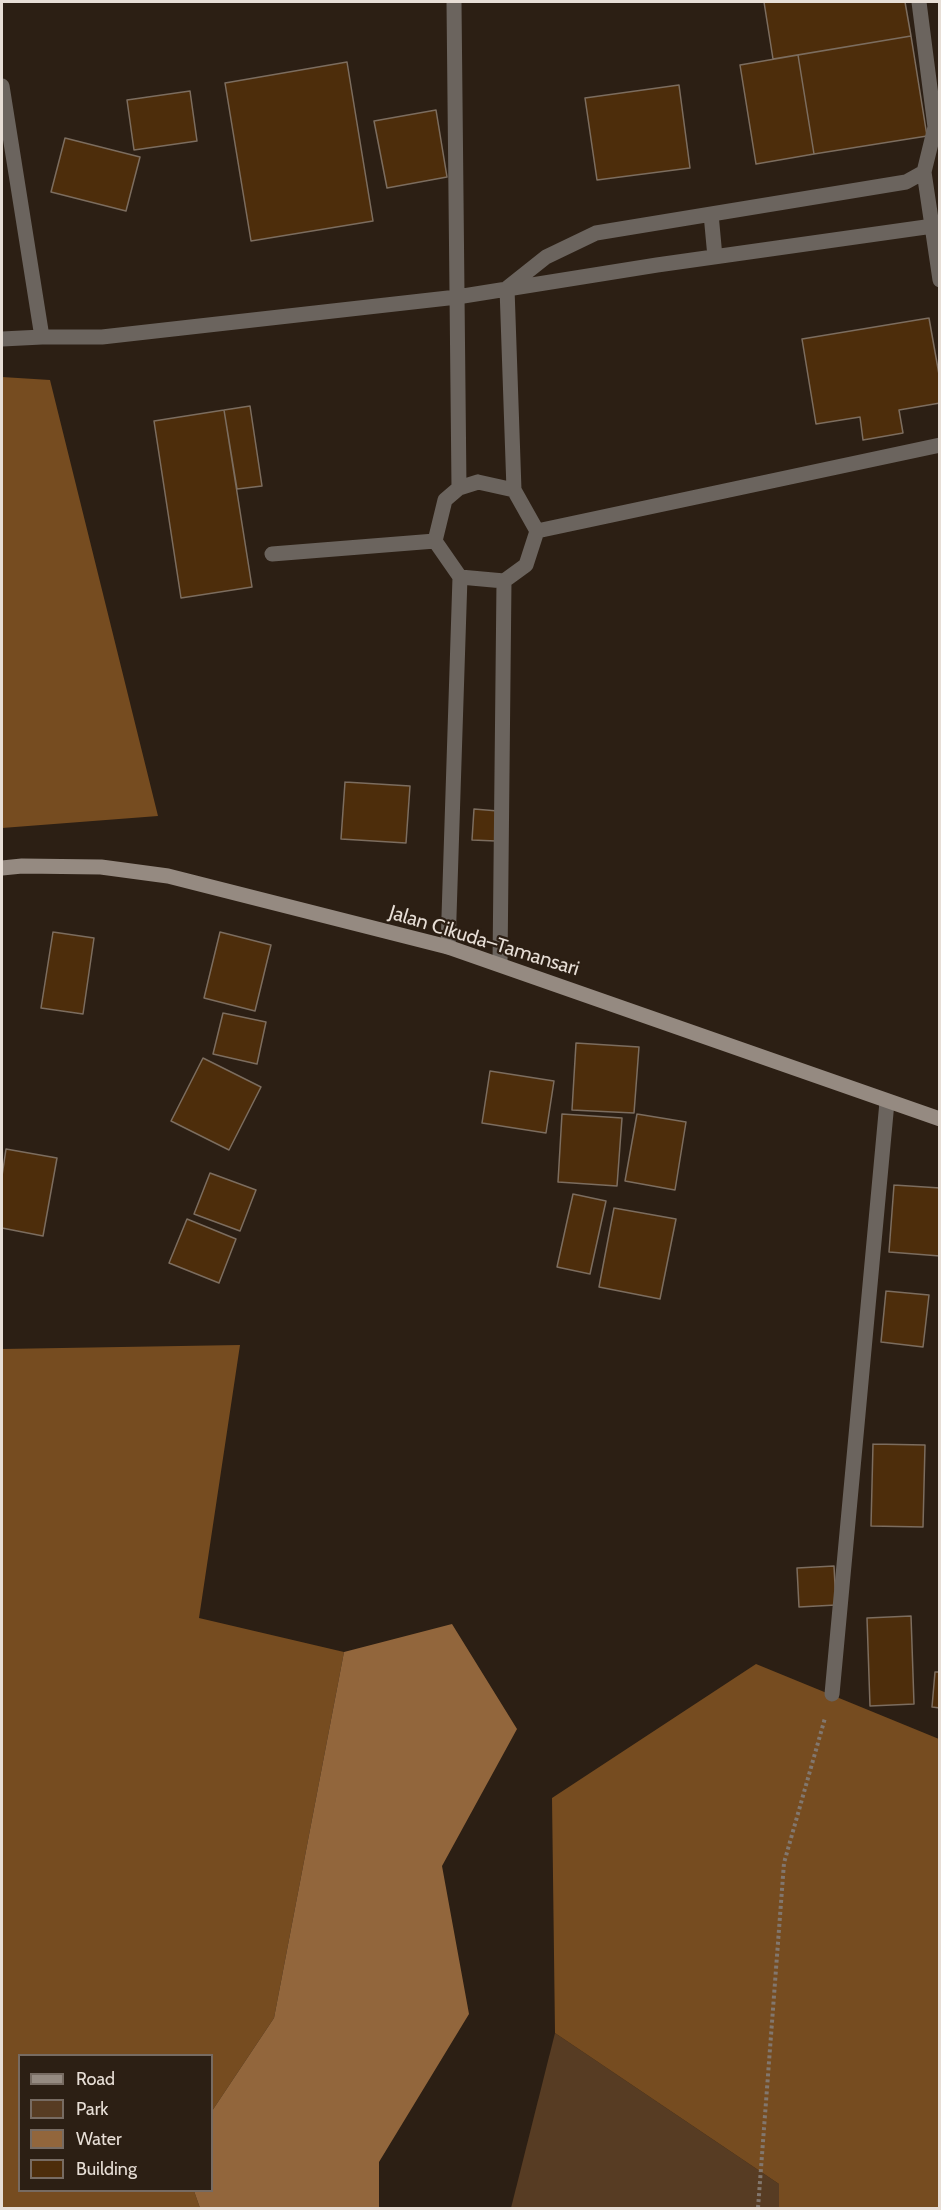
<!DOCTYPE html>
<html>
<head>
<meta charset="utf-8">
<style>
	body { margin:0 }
	#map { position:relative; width:941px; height:2210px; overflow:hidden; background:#2c1f14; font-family:Cabin,sans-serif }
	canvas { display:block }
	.frame { position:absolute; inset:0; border:3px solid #e7ded6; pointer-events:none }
	.legend { position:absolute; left:18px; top:2054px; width:195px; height:138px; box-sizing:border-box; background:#2c1f14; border:2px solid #776b62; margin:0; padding:8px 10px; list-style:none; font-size:18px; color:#e7ded6 }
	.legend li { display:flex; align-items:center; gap:12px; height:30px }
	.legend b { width:30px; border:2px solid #776b62 }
</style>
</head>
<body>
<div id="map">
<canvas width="941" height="2210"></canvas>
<div class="frame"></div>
<ul class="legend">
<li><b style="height:8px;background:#958a81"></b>Road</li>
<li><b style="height:16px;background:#573c23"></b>Park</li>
<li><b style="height:16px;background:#92663c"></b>Water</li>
<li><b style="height:16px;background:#4d2d0b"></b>Building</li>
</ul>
</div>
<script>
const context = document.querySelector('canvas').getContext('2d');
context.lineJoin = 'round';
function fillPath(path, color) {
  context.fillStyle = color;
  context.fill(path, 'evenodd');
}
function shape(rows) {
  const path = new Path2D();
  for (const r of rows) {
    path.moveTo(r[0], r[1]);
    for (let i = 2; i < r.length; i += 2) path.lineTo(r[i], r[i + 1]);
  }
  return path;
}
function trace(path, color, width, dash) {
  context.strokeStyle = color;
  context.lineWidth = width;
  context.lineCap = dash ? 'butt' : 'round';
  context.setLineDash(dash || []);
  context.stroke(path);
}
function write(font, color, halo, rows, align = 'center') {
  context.font = font + ' Cabin,sans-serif';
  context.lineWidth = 4.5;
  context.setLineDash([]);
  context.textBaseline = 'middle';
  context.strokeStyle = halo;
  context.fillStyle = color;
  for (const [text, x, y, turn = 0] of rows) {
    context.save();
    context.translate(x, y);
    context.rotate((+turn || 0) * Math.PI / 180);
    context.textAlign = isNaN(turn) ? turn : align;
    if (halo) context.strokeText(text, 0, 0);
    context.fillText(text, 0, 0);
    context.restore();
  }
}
fillPath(shape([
	[555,2033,779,2184,779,2208,511,2208]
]), '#573c23');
fillPath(shape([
	[2,377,50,380,158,816,2,828],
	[240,1345,199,1618,344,1652,274,2018,212,2111,212,2056,20,2056,20,2190,194,2191,200,2208,2,2208,2,1349],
	[756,1664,939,1739,939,2208,779,2208,779,2184,555,2033,552,1798]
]), '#764c20');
fillPath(shape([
	[452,1624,517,1729,442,1866,469,2014,379,2162,379,2208,200,2208,194,2191,212,2190,212,2111,274,2018,344,1652]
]), '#92663c');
const building = shape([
	[764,2,905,2,911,36,773,59,764,2],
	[911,36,927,136,814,154,798,55,911,36],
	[798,55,814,154,756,164,740,65,798,55],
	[347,62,373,221,251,241,225,83,347,62],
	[679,85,690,168,597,180,585,98,679,85],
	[190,91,197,141,134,150,127,100,190,91],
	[436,110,447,177,387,188,374,121,436,110],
	[65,138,140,157,126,211,51,192,65,138],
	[929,318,940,380,940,403,899,410,903,433,863,440,860,417,816,424,802,339,929,318],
	[250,406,262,486,237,489,224,410,250,406],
	[224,410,252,587,181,598,154,421,224,410],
	[345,782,410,786,406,843,341,839,345,782],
	[474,809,498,811,496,841,472,840,474,809],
	[53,932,94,938,83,1014,41,1008,53,932],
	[220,932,271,945,255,1011,204,998,220,932],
	[223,1013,266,1022,257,1064,213,1054,223,1013],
	[576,1043,639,1047,634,1113,572,1110,576,1043],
	[203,1058,261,1087,229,1150,171,1121,203,1058],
	[490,1071,554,1081,546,1133,482,1123,490,1071],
	[562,1114,622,1118,617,1186,558,1182,562,1114],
	[637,1114,686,1122,675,1190,625,1181,637,1114],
	[6,1149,57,1158,43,1236,2,1228,2,1176,6,1149],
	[210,1173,256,1190,240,1231,194,1214,210,1173],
	[894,1185,940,1188,940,1256,889,1252,894,1185],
	[573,1194,606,1201,590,1274,557,1267,573,1194],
	[614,1208,676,1219,660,1299,599,1287,614,1208],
	[187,1219,236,1239,219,1283,169,1263,187,1219],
	[886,1291,929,1295,923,1347,881,1342,886,1291],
	[873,1444,925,1445,923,1527,871,1526,873,1444],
	[834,1566,836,1605,799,1607,797,1568,834,1566],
	[911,1616,914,1704,870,1706,867,1618,911,1616],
	[935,1672,940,1672,940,1708,932,1707,935,1672]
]);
fillPath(building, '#4d2d0b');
trace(building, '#7c6d5f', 1.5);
trace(shape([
	[758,2208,784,1863,825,1718]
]), '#82776e', 4, [3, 3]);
trace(shape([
	[454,2,459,488],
	[2,86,42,337,102,337,457,297,657,265,940,225],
	[924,172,940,280],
	[711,214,715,257],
	[507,288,546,257,596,233,906,182,924,172,935,127,919,2],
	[507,288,514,490],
	[2,339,42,337],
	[478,482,514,490,537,531,526,565,504,581,460,577,435,541,445,500,459,488,478,482],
	[537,531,940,445],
	[272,554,435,541],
	[448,947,460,577],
	[500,964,504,581]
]), '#6b645e', 15);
trace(shape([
	[832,1694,887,1102]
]), '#6b645e', 15);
trace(shape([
	[2,868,22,866,101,867,168,876,448,947,940,1119]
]), '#958a81', 15);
write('20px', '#e7ded6', '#2c1f14', [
	["Jalan Cikuda–Tamansari",484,941,17]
]);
</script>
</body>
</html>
